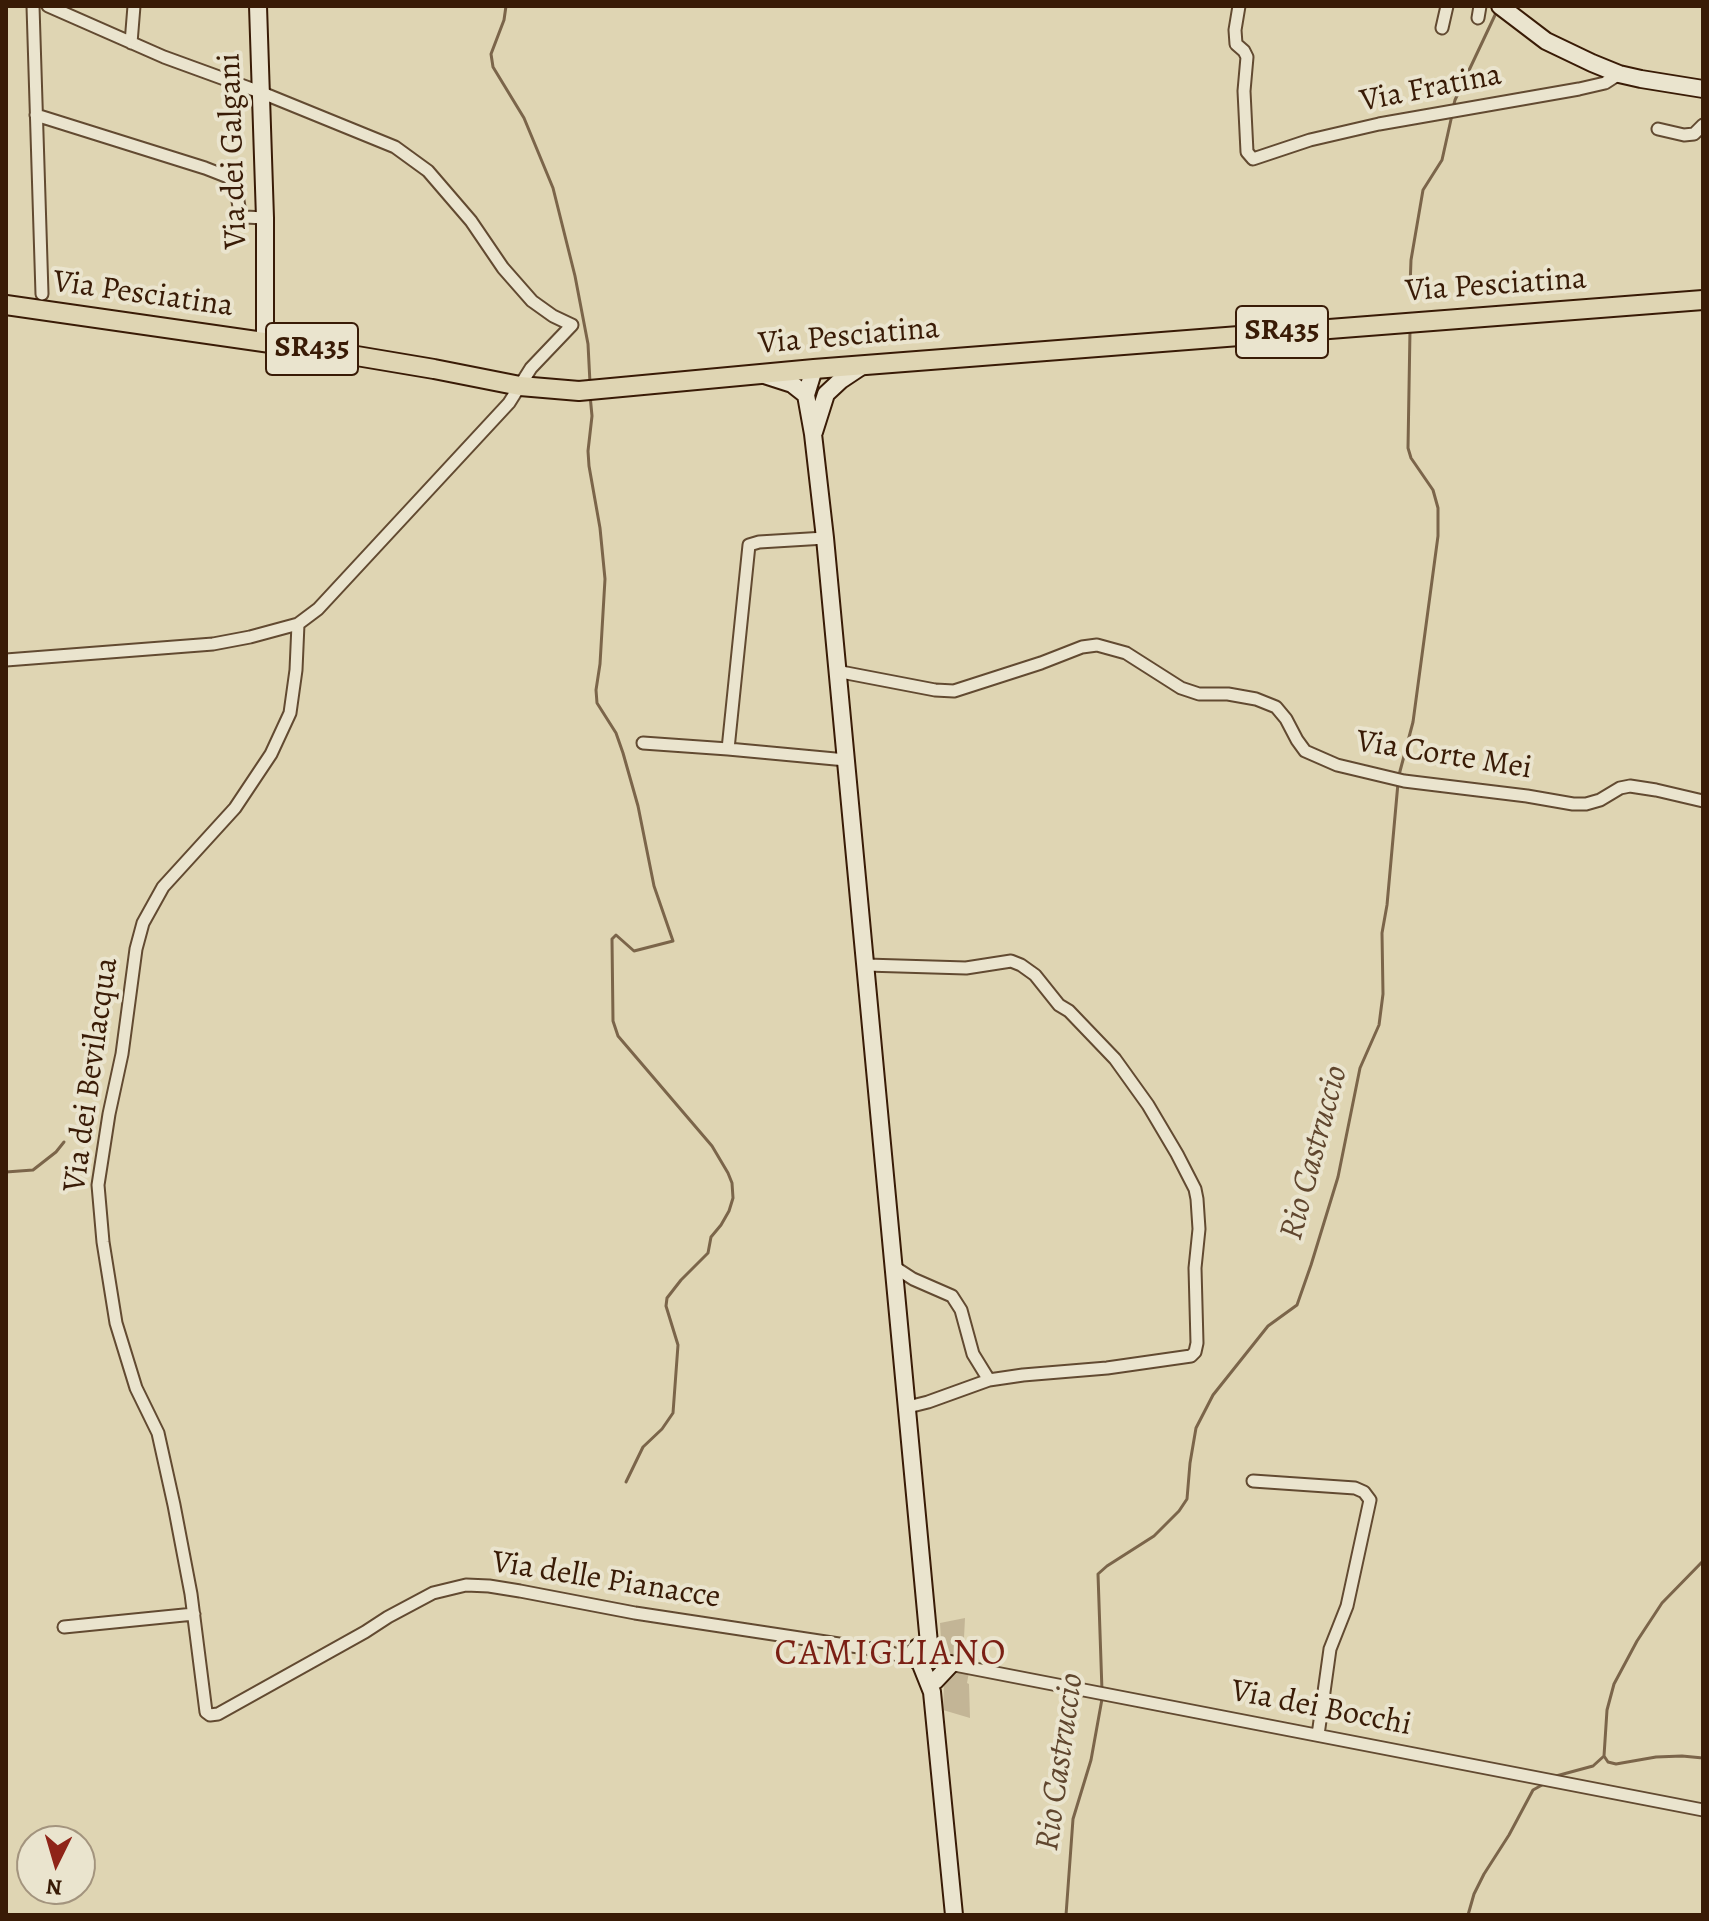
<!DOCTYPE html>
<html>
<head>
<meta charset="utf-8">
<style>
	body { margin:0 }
	#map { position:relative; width:1709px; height:1921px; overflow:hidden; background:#dfd5b3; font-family:Alegreya,serif }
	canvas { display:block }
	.frame { position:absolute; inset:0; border:8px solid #391b06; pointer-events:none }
	.north { position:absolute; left:16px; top:1825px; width:80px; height:80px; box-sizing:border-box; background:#eae4ce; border:2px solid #a3947e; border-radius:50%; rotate:185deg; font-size:22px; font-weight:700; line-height:32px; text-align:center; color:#391b06 }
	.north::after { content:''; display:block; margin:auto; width:28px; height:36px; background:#8f2418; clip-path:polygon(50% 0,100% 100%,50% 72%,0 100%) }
</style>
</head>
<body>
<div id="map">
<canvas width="1709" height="1921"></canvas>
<div class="frame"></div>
<div class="north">N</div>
</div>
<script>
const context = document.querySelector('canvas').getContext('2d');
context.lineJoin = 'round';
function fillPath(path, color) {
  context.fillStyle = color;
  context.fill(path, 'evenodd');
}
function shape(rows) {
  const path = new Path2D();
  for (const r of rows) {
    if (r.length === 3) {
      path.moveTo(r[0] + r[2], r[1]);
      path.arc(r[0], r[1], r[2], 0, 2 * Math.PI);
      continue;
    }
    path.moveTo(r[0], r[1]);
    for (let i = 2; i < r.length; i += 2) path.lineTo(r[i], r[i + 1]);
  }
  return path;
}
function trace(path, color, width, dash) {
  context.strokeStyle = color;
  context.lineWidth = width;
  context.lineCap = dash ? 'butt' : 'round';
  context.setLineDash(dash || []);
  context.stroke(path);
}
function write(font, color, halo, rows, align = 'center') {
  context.font = font + ' Alegreya,serif';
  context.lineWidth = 8;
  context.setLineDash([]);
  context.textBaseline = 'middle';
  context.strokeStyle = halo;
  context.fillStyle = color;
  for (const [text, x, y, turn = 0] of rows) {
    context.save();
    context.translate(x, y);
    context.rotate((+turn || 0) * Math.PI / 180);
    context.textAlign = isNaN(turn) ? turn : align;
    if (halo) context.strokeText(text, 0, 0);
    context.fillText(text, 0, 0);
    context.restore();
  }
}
fillPath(shape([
	[965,1618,963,1658,960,1661,942,1657,940,1623],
	[958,1670,969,1672,967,1683,969,1684,970,1718,943,1710,944,1682,950,1672]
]), '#c3b596');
trace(shape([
	[506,6,504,20,491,54,493,67,524,118,553,188,575,276,588,344,590,383],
	[1453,108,1455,100,1496,13],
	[1410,287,1411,260,1423,190,1442,160,1452,115],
	[590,395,592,416,588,451,589,466,600,528,605,579,600,664,596,690,597,703,616,733,623,753,638,806,654,886,673,941,634,951,616,935,612,939,613,1021,618,1036,712,1146,728,1173,732,1183,733,1198,729,1211,721,1225,711,1237,708,1253,681,1280,667,1298,666,1306,678,1345,673,1413,662,1429,643,1447,626,1482],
	[1399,775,1413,722,1438,536,1438,508,1433,490,1411,458,1408,448,1410,330],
	[6,1172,33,1170,56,1152,64,1142],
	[1703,1561,1662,1603,1637,1641,1614,1684,1607,1710,1604,1756,1608,1762,1616,1764,1656,1757,1682,1756,1703,1758],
	[1102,1691,1098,1574,1107,1566,1154,1536,1179,1511,1187,1499,1190,1463,1196,1428,1213,1395,1268,1326,1297,1305,1311,1265,1338,1177,1360,1068,1379,1025,1383,994,1382,933,1387,905,1398,783],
	[1556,1776,1593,1766,1604,1756],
	[1066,1915,1073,1819,1091,1760,1102,1699],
	[1468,1915,1474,1894,1484,1874,1509,1835,1533,1790,1542,1785]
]), '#7b654a', 3);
const street = shape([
	[33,6,42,294],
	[1239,6,1235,30,1236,44,1244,51,1247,57,1244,91,1247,152,1253,159,1310,140,1379,124,1579,89,1605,83,1619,74],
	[1478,18,1480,6],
	[1442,28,1447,6],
	[131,43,134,6],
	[36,115,205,168,228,177,233,182,236,189,240,213,245,217,265,218],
	[1658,129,1684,135,1694,134,1703,125],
	[298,624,296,670,290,713,271,754,235,808,163,887,143,923,136,949,122,1054,109,1114,98,1185,103,1242,116,1323,136,1388,158,1433,174,1505,191,1594,206,1712,210,1715,218,1714,365,1632,388,1617,433,1593,466,1585,489,1586,520,1591,635,1613,885,1651,916,1661],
	[6,660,213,644,250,637,298,624,318,609,509,403,531,368,572,325,553,316,532,301,503,268,471,221,428,171,395,147,260,92,164,57,48,6],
	[836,671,935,690,954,691,1041,663,1082,647,1097,645,1126,653,1181,688,1199,694,1228,694,1256,699,1276,707,1286,719,1297,740,1305,751,1337,765,1404,781,1527,796,1573,804,1586,804,1600,800,1620,788,1630,786,1656,790,1703,801],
	[643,743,728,749,846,760],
	[728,749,749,545,759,542,825,538],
	[866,965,966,968,1011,961,1021,965,1035,975,1059,1005,1069,1011,1115,1059,1148,1105,1177,1154,1195,1189,1197,1199,1199,1229,1195,1268,1197,1343,1195,1352,1191,1356,1107,1368,1023,1375,989,1380,928,1402,908,1407],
	[893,1266,913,1279,952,1296,961,1310,973,1354,989,1380],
	[1253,1481,1355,1488,1364,1492,1370,1500,1347,1606,1330,1649,1318,1735],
	[64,1627,194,1614],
	[929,1658,939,1662,1703,1810]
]);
const secondary = shape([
	[258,6,265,218,265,343],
	[1500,6,1546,41,1592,63,1619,74,1641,79,1703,89],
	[814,369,806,395,813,434,825,538,930,1654],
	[761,374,792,384,806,395],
	[814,432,826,394,841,380,862,366],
	[922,1654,8],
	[920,1662,932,1692,954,1915],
	[935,1681,951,1664]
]);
const primary = shape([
	[6,305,333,352,434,369,520,386,579,391,814,369,1703,300]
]);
trace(street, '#624a31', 15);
trace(secondary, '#391b06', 20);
trace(primary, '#391b06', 22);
trace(street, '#eae4ce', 11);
trace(secondary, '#eae4ce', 16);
trace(primary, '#dfd5b3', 18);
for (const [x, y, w] of [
	[1282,332,92],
	[312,349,92]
]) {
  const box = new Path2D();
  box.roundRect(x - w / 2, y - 26, w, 52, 6);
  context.fillStyle = '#eae4ce';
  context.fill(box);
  trace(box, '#391b06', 2);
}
write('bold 30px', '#391b06', null, [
	["SR435",1282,332],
	["SR435",312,349]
]);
write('32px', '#391b06', '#eae4ce', [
	["Via Fratina",1431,89,-11],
	["Via dei Galgani",234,151,-92],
	["Via Pesciatina",1496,286,-4],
	["Via Pesciatina",143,295,8],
	["Via Pesciatina",849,337,-5],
	["Via Corte Mei",1444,756,9],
	["Via dei Bevilacqua",92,1075,-82],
	["Via delle Pianacce",606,1581,9],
	["Via dei Bocchi",1321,1709,11]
]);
write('italic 34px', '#60462e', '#eae4ce', [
	["Rio Castruccio",1315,1153,-75],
	["Rio Castruccio",1061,1762,-82]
]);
context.letterSpacing = '2px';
write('36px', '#7a1f14', '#eae4ce', [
	["CAMIGLIANO",891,1655]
]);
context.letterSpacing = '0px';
</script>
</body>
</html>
